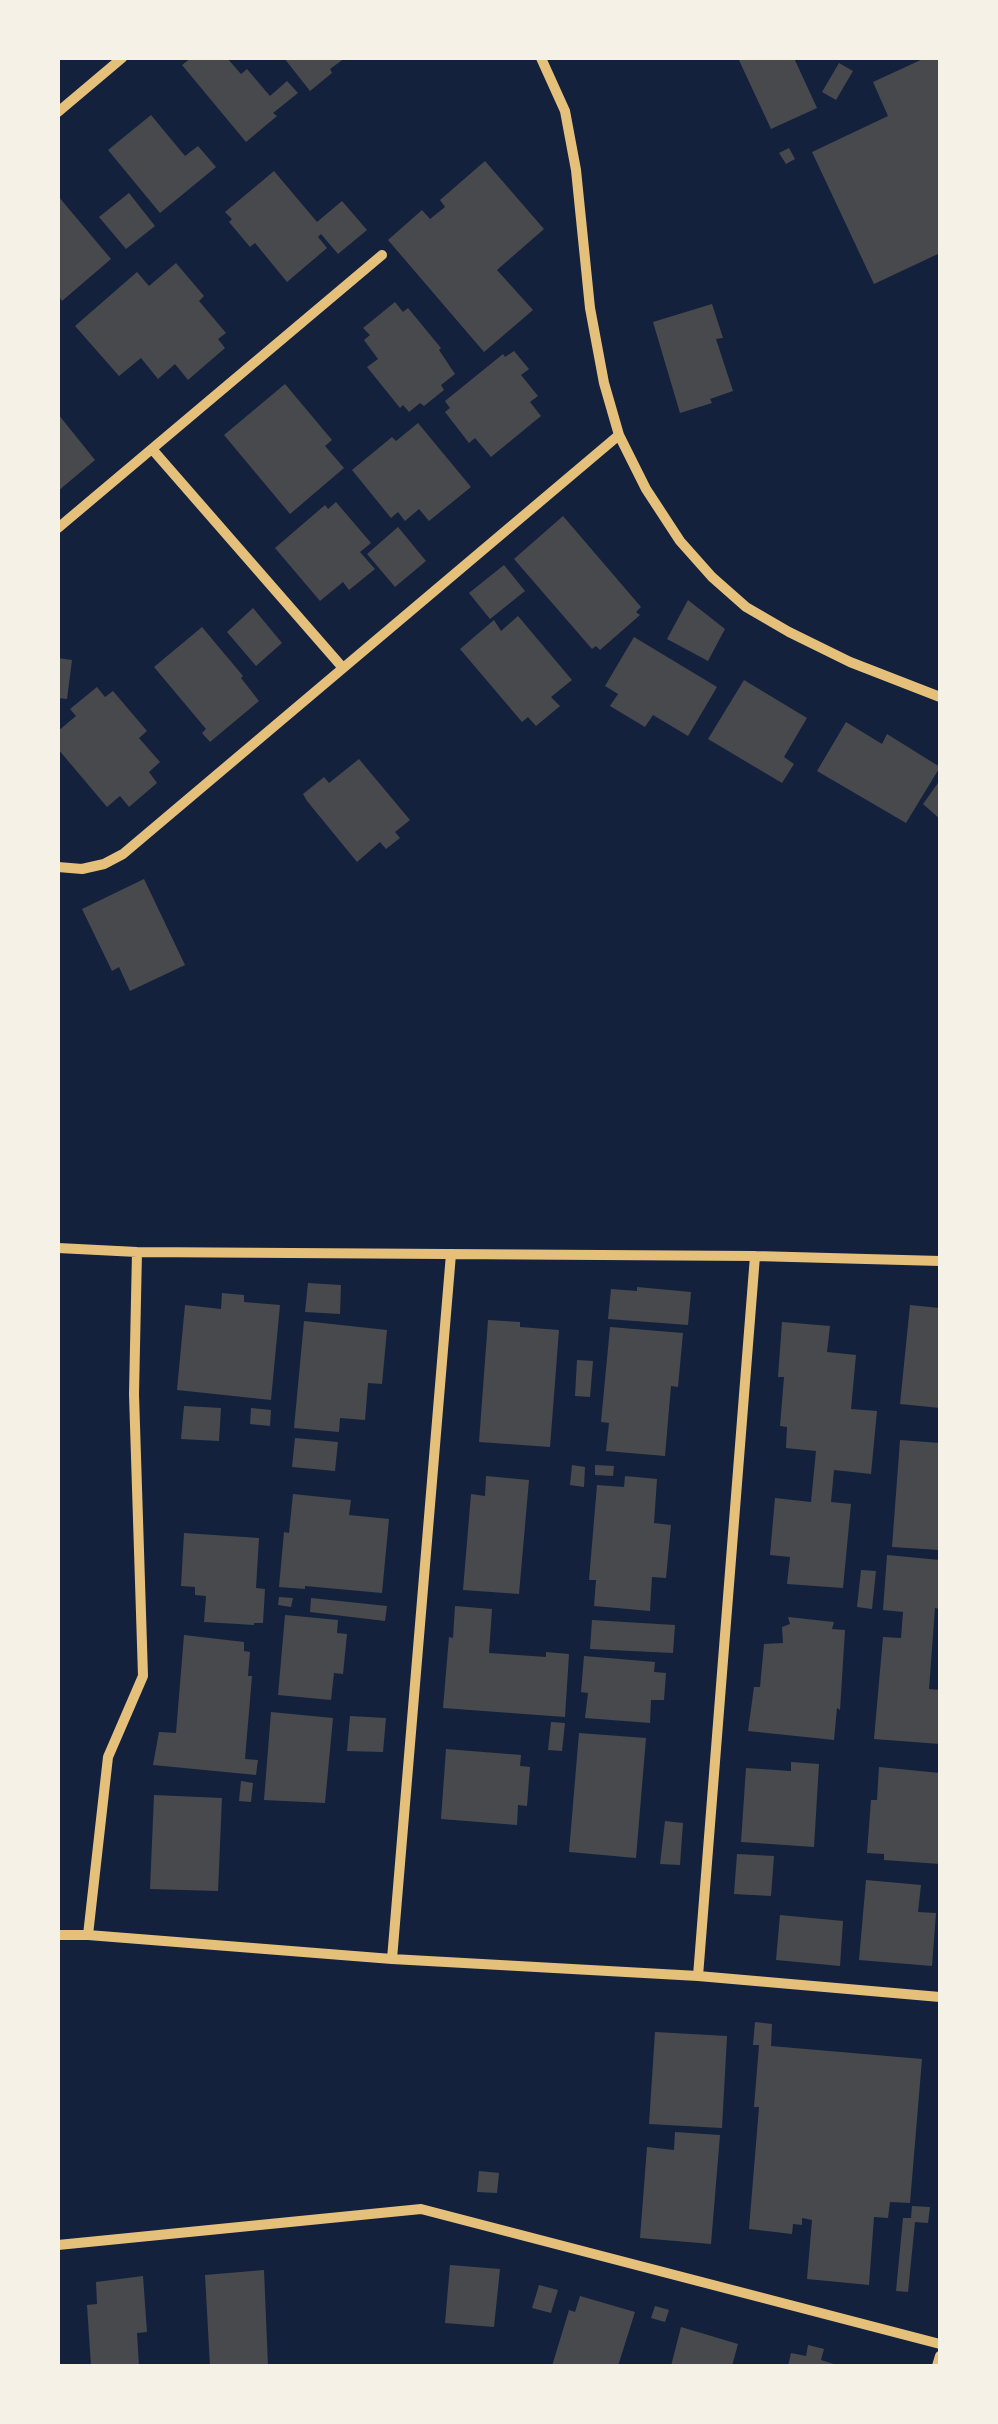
<!DOCTYPE html>
<html>
<head>
<meta charset="utf-8">
<style>
	body { margin:0 }
	#map { position:relative; width:998px; height:2424px; overflow:hidden; background:#14213d; font-family:Roboto,sans-serif }
	canvas { display:block }
	.frame { position:absolute; inset:0; border:60px solid #f6f1e7; pointer-events:none }
</style>
</head>
<body>
<div id="map">
<canvas width="998" height="2424"></canvas>
<div class="frame"></div>
</div>
<script>
const context = document.querySelector('canvas').getContext('2d');
context.lineJoin = 'round';
function fillPath(path, color) {
  context.fillStyle = color;
  context.fill(path, 'evenodd');
}
function shape(rows) {
  const path = new Path2D();
  for (const r of rows) {
    path.moveTo(r[0], r[1]);
    for (let i = 2; i < r.length; i += 2) path.lineTo(r[i], r[i + 1]);
  }
  return path;
}
function trace(path, color, width, dash) {
  context.strokeStyle = color;
  context.lineWidth = width;
  context.lineCap = dash ? 'butt' : 'round';
  context.setLineDash(dash || []);
  context.stroke(path);
}
fillPath(shape([
	[191,58,227,58,241,74,247,69,270,96,287,81,298,93,273,113,277,116,246,142,182,65],
	[284,58,345,58,330,69,332,73,310,91],
	[738,58,794,58,817,108,771,129],
	[925,58,940,58,940,253,874,284,812,152,888,116,873,82],
	[839,63,853,71,836,100,822,92],
	[151,115,185,156,198,146,216,167,160,213,108,150],
	[789,148,795,159,786,164,779,153],
	[485,161,544,229,497,270,533,310,484,352,388,240,422,210,430,219,445,207,440,200],
	[274,171,317,222,342,201,367,230,338,254,321,234,318,237,327,248,287,282,255,243,250,247,229,222,232,219,225,212],
	[129,193,155,226,126,249,99,217],
	[58,196,111,259,62,301,58,295],
	[176,263,204,296,199,301,226,333,218,339,225,348,188,380,175,364,158,379,141,358,119,376,75,326,137,272,149,286],
	[395,302,403,312,408,308,441,348,439,350,455,374,441,385,444,390,424,406,420,403,409,412,403,405,400,408,367,367,378,359,364,340,370,335,363,328],
	[712,304,723,338,716,339,733,391,710,399,712,403,680,413,653,322],
	[514,351,529,369,521,375,538,396,530,402,541,416,491,457,475,438,469,443,445,412,450,408,445,401,503,354,505,357],
	[285,384,332,440,325,446,344,468,290,514,224,435],
	[58,414,95,460,58,491],
	[418,423,471,487,429,521,419,509,405,521,398,512,391,518,352,470,392,437,396,441],
	[336,502,371,543,360,552,375,569,349,590,343,582,320,601,275,548,325,505,328,509],
	[563,516,641,607,636,612,640,615,600,650,596,646,592,649,514,559],
	[398,527,426,561,395,587,367,554],
	[504,565,525,591,490,619,469,593],
	[688,600,725,629,708,661,667,639],
	[253,608,282,643,256,666,227,632],
	[518,616,572,680,551,697,560,706,536,726,528,717,522,722,460,649,494,620,501,631],
	[202,627,243,676,241,678,259,701,210,742,202,733,206,729,154,667],
	[634,637,717,687,688,736,653,715,645,727,610,706,618,694,605,686],
	[58,658,72,660,67,699,58,698],
	[744,680,807,718,784,757,794,764,782,783,708,739],
	[97,687,105,697,113,691,147,731,139,738,160,762,149,772,157,783,129,807,120,796,107,807,58,749,58,731,76,716,70,709],
	[846,722,882,744,887,734,940,767,906,823,817,771],
	[359,759,410,820,395,832,400,838,386,849,380,842,357,862,307,801,303,794,324,777,329,783],
	[938,783,940,785,940,819,923,804],
	[144,879,185,965,130,991,119,967,112,971,82,909],
	[308,1283,341,1285,340,1314,305,1312],
	[637,1287,691,1292,688,1325,608,1319,611,1289,637,1291],
	[222,1293,244,1295,244,1302,280,1305,271,1400,177,1390,185,1305,221,1309],
	[910,1305,940,1308,940,1408,900,1404],
	[488,1320,520,1322,520,1327,559,1330,550,1447,479,1442],
	[304,1321,387,1330,382,1384,368,1383,365,1420,340,1418,339,1432,294,1428],
	[782,1322,830,1326,827,1352,856,1355,851,1409,877,1411,871,1474,834,1470,831,1502,851,1504,843,1588,787,1584,790,1557,770,1555,775,1498,811,1502,816,1451,786,1448,787,1427,780,1426,784,1377,778,1377],
	[610,1327,683,1333,678,1387,671,1386,665,1456,606,1451,609,1423,601,1422],
	[577,1360,593,1361,590,1397,575,1396],
	[184,1406,221,1408,219,1441,181,1439],
	[251,1408,271,1410,270,1426,250,1424],
	[295,1438,338,1442,335,1471,292,1467],
	[900,1440,940,1443,940,1550,892,1547],
	[572,1465,585,1467,584,1487,570,1485],
	[595,1465,614,1466,613,1476,595,1475],
	[486,1476,529,1480,519,1594,463,1590,471,1494,485,1496],
	[625,1476,657,1479,654,1523,671,1525,666,1578,652,1577,650,1611,594,1606,596,1580,589,1580,597,1485,624,1487],
	[293,1494,351,1500,349,1515,389,1519,382,1593,305,1586,305,1589,279,1587,284,1532,289,1533],
	[184,1533,259,1538,256,1588,265,1589,263,1623,254,1623,254,1625,204,1622,206,1596,195,1595,195,1587,181,1586],
	[887,1555,940,1560,940,1609,935,1608,929,1689,940,1690,940,1744,874,1739,883,1637,901,1638,903,1612,883,1610],
	[861,1570,876,1571,872,1609,857,1607],
	[279,1597,293,1598,291,1607,278,1605],
	[311,1598,387,1606,385,1621,310,1612],
	[455,1606,492,1609,489,1653,546,1657,546,1652,569,1654,565,1717,443,1708,449,1637,453,1638],
	[285,1615,338,1620,337,1633,347,1634,343,1674,334,1673,331,1700,278,1695],
	[788,1617,834,1622,832,1629,845,1630,840,1710,837,1708,834,1740,748,1731,754,1687,760,1687,764,1644,783,1643,782,1627,790,1624],
	[592,1620,675,1625,673,1653,590,1649],
	[184,1635,244,1642,244,1651,250,1652,248,1676,252,1676,245,1759,258,1760,256,1775,153,1765,159,1732,176,1733],
	[584,1656,655,1662,654,1672,666,1673,664,1700,651,1700,650,1723,585,1718,588,1693,581,1692],
	[271,1712,333,1718,325,1803,264,1800],
	[350,1716,386,1718,383,1752,347,1751],
	[551,1722,565,1723,562,1751,548,1750],
	[579,1733,646,1738,636,1858,569,1852],
	[446,1749,521,1755,520,1766,530,1767,527,1806,518,1805,517,1825,441,1819],
	[791,1762,819,1764,814,1847,741,1842,746,1768,791,1771],
	[879,1767,940,1773,940,1864,884,1860,884,1854,867,1853,871,1800,877,1800],
	[241,1781,253,1783,251,1802,239,1801],
	[154,1795,222,1798,218,1891,150,1889],
	[665,1821,683,1823,680,1865,660,1864],
	[737,1854,774,1856,771,1896,734,1894],
	[866,1880,921,1885,918,1912,936,1913,932,1966,859,1960],
	[780,1915,843,1921,840,1966,776,1960],
	[755,2022,772,2024,771,2046,922,2059,910,2203,890,2202,888,2218,874,2217,869,2285,807,2279,812,2220,802,2218,802,2225,793,2224,792,2234,749,2229,759,2107,754,2107,759,2045,753,2045],
	[655,2032,727,2036,722,2128,649,2124],
	[675,2132,720,2135,711,2244,640,2238,647,2147,674,2150],
	[479,2171,499,2173,497,2193,477,2192],
	[912,2206,930,2207,928,2223,915,2222,908,2292,896,2291,903,2218,911,2218],
	[450,2265,500,2269,494,2327,445,2323],
	[264,2270,268,2366,210,2366,205,2275],
	[143,2276,147,2332,137,2333,139,2366,91,2366,87,2305,97,2304,96,2282],
	[539,2285,558,2290,551,2313,532,2308],
	[580,2296,635,2312,618,2366,552,2366,569,2310,575,2312],
	[655,2306,669,2310,665,2322,651,2318],
	[681,2327,738,2344,732,2366,671,2366],
	[808,2345,824,2349,821,2360,840,2366,788,2366,791,2353,806,2356]
]), '#48494c');
trace(shape([
	[541,58,565,111,576,170,590,308,604,383,619,435,646,489,680,541,712,577,746,607,789,632,850,662,940,697],
	[58,112,122,58],
	[152,449,343,668],
	[58,528,382,255],
	[58,867,82,869,104,864,123,854,619,435],
	[58,1248,137,1252,755,1256,940,1261],
	[137,1252,134,1394,143,1676,108,1757,88,1935,392,1959,698,1976,940,1997],
	[58,1935,88,1935],
	[392,1959,451,1254],
	[698,1976,755,1256],
	[58,2245,421,2209,940,2344],
	[937,2366,940,2356]
]), '#e5c07b', 10);
</script>
</body>
</html>
